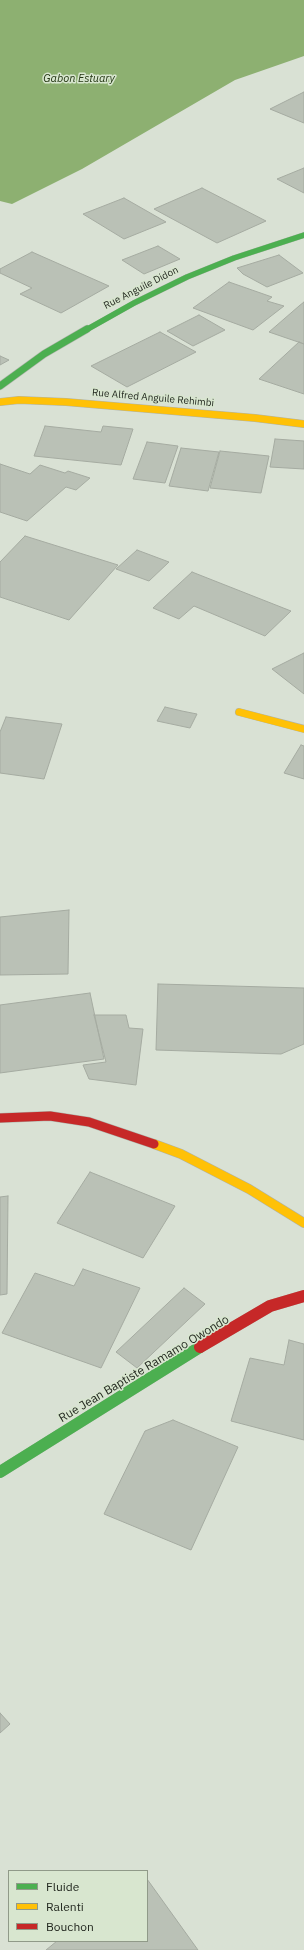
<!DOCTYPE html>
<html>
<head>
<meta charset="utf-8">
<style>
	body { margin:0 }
	#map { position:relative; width:304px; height:1950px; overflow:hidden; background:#d9e1d4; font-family:"IBM Plex Sans",sans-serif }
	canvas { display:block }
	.legend { position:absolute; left:8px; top:1870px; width:140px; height:72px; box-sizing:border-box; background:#d8e6cf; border:1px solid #909a89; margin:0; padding:5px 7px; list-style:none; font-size:12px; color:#232820 }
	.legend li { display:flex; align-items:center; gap:8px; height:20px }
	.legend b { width:20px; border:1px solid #909a89 }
</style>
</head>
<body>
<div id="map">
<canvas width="304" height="1950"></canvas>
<ul class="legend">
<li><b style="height:5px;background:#4caf50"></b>Fluide</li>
<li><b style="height:5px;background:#ffc107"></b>Ralenti</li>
<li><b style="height:5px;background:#c62828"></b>Bouchon</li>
</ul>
</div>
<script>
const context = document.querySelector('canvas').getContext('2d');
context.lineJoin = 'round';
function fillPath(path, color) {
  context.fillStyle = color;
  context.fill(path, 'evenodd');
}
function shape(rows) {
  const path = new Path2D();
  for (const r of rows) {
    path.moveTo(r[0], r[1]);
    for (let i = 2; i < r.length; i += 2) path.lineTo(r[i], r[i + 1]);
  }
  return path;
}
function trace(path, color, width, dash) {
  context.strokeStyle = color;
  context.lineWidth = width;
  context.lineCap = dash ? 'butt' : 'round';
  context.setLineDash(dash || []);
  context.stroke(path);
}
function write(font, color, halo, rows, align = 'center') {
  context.font = font + ' "IBM Plex Sans",sans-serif';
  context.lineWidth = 3;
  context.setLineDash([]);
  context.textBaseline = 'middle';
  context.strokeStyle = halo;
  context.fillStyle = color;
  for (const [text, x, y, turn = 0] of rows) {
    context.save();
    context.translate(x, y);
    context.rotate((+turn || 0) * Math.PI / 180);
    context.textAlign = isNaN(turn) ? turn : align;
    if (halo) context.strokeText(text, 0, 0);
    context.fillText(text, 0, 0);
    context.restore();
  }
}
fillPath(shape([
	[0,0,304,0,304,56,235,80,82,169,12,204,0,201]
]), '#8db071');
const building = shape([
	[304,92,304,123,270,109,304,92],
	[304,168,304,193,277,179,304,168],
	[202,188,266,221,217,243,154,209,202,188],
	[124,198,166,222,124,239,83,214,124,198],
	[158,246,180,259,144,274,122,260,158,246],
	[32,252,109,286,61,313,20,294,32,288,0,273,0,269,32,252],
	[279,255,303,273,267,287,243,274,237,268,279,255],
	[229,282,272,297,267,301,284,306,253,330,193,308,229,282],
	[304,302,304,344,269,332,299,306,304,302],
	[199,315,225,330,193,346,167,331,199,315],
	[160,332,196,352,127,387,91,366,160,332],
	[299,342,304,344,304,394,259,379,299,342],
	[0,356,9,360,0,365,0,356],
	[45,426,101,432,103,426,133,429,121,465,34,456,45,426],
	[275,439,304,441,304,469,270,467,275,439],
	[147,442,178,446,165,483,133,479,147,442],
	[181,448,219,452,208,491,169,486,181,448],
	[220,451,269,456,261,493,210,488,220,451],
	[0,464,30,474,40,465,65,473,68,471,90,478,76,490,66,487,27,521,0,512,0,464],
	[25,536,118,565,69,620,0,597,0,562,25,536],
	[137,550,169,562,149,581,116,569,137,550],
	[192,572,291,611,265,636,194,606,179,619,153,608,192,572],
	[304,653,304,694,272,669,304,653],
	[165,707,182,711,197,714,190,728,157,721,165,707],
	[6,717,62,724,44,779,0,773,0,732,6,717],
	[301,745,304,746,304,779,284,773,301,745],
	[69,910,68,974,0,975,0,917,69,910],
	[158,984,304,988,304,1044,281,1054,156,1050,158,984],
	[90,993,104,1059,0,1073,0,1005,90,993],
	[94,1015,126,1015,129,1028,143,1029,136,1085,89,1079,83,1065,106,1062,94,1015],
	[90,1172,175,1206,143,1258,57,1223,90,1172],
	[8,1196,7,1294,0,1295,0,1197,8,1196],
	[83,1269,140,1288,101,1368,2,1333,35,1273,74,1286,83,1269],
	[184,1288,205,1304,137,1368,116,1352,184,1288],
	[289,1340,304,1344,304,1440,231,1421,250,1358,284,1365,289,1340],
	[173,1420,238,1447,191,1550,104,1514,145,1431,173,1420],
	[0,1713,10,1724,0,1733,0,1713],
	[147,1879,198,1950,46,1950,57,1941,147,1941,147,1879]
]);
fillPath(building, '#bac1b6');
trace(building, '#a5aba1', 1);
const fastFar2 = shape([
	[86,330,134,303,187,277,234,258,304,235]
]);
const fastFar1 = shape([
	[0,386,44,354,87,329]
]);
const fast = shape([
	[0,1472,200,1347]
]);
const slowFar1 = shape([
	[0,402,19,400,66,402,255,418,304,424],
	[239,712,304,729]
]);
const slow = shape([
	[154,1144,181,1154,249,1189,304,1223]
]);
const jamFar1 = shape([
	[0,1118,50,1116,89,1122,154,1144]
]);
const jam = shape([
	[200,1347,270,1306,304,1296]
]);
trace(fastFar2, '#aeb3aa', 6);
trace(fastFar1, '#aeb3aa', 8);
trace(fast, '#aeb3aa', 12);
trace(slowFar1, '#aeb3aa', 8);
trace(slow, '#aeb3aa', 10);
trace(jamFar1, '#aeb3aa', 10);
trace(jam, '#aeb3aa', 12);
trace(fastFar2, '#4caf50', 5.5);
trace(fastFar1, '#4caf50', 7);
trace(fast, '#4caf50', 12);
trace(slowFar1, '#ffc107', 7);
trace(slow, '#ffc107', 9);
trace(jamFar1, '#c62828', 9);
trace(jam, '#c62828', 12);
write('10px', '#232820', '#d8e6cf', [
	["Rue Anguile Didon",141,288,-27],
	["Rue Alfred Anguile Rehimbi",153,398,5]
]);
write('italic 11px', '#233613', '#d8e6cf', [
	["Gabon Estuary",79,79]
]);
write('12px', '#232820', '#d8e6cf', [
	["Rue Jean Baptiste Ramamo Owondo",144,1369,-31]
]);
</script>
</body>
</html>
